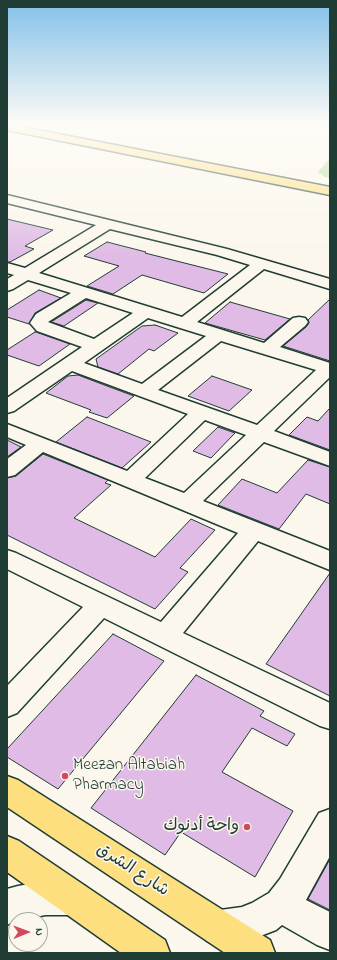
<!DOCTYPE html>
<html>
<head>
<meta charset="utf-8">
<style>
	body { margin:0 }
	#map { position:relative; width:337px; height:960px; overflow:hidden; background:#fbf7ec; font-family:"Indie Flower",sans-serif }
	canvas { display:block }
	.frame { position:absolute; inset:0; border:8px solid #1f3d34; pointer-events:none }
	.north { position:absolute; left:8px; top:912px; width:40px; height:40px; box-sizing:border-box; background:#fbf7ec; border:1px solid #a3ada2; border-radius:50%; rotate:89deg; font-size:11px; font-weight:700; line-height:16px; text-align:center; color:#1f3d34 }
	.north::after { content:''; display:block; margin:auto; width:14px; height:18px; background:#d1495b; clip-path:polygon(50% 0,100% 100%,50% 72%,0 100%) }
</style>
</head>
<body>
<div id="map">
<canvas width="337" height="960"></canvas>
<div class="frame"></div>
<div class="north">N</div>
</div>
<script>
const context = document.querySelector('canvas').getContext('2d');
context.lineJoin = 'round';
function fillPath(path, color) {
  context.fillStyle = color;
  context.fill(path, 'evenodd');
}
function shape(rows) {
  const path = new Path2D();
  for (const r of rows) {
    path.moveTo(r[0], r[1]);
    for (let i = 2; i < r.length; i += 2) path.lineTo(r[i], r[i + 1]);
  }
  return path;
}
function trace(path, color, width, dash) {
  context.strokeStyle = color;
  context.lineWidth = width;
  context.lineCap = dash ? 'butt' : 'round';
  context.setLineDash(dash || []);
  context.stroke(path);
}
function write(font, color, halo, rows, align = 'center') {
  context.font = font + ' "Indie Flower","Playpen Sans Arabic",sans-serif';
  context.lineWidth = 3;
  context.setLineDash([]);
  context.textBaseline = 'middle';
  context.strokeStyle = halo;
  context.fillStyle = color;
  for (const [text, x, y, turn = 0] of rows) {
    context.save();
    context.translate(x, y);
    context.rotate((+turn || 0) * Math.PI / 180);
    context.textAlign = isNaN(turn) ? turn : align;
    if (halo) context.strokeText(text, 0, 0);
    context.fillText(text, 0, 0);
    context.restore();
  }
}
fillPath(shape([
	[330,158,330,178,325,177,318,172]
]), '#aed794');
const building = shape([
	[7,219,53,230,25,246,34,249,10,262,7,262,7,219],
	[107,242,146,252,145,253,228,274,204,293,142,275,113,294,87,286,119,266,84,256,107,242],
	[39,290,61,298,35,313,29,324,7,317,7,310,39,290],
	[330,299,330,361,283,346,306,327,309,323,308,320,330,299],
	[86,300,98,303,64,326,51,322,86,300],
	[230,302,290,319,265,340,205,323,230,302],
	[155,325,178,333,154,351,149,349,118,374,98,367,96,359,142,326,155,325],
	[35,332,36,332,70,344,39,366,7,355,7,350,35,332],
	[78,375,107,386,134,396,107,418,89,412,91,410,46,393,68,376,78,375],
	[212,376,252,390,229,411,188,396,212,376],
	[330,408,330,450,289,435,307,417,318,421,330,408],
	[87,417,151,442,122,468,56,442,87,417],
	[218,427,235,433,211,458,193,451,218,427],
	[7,440,21,447,7,457,7,440],
	[43,454,108,480,105,483,111,485,74,518,155,557,191,519,215,530,180,568,188,572,155,609,7,535,7,478,16,476,43,454],
	[308,460,330,467,330,504,306,494,279,529,218,505,242,479,277,493,308,460],
	[330,573,330,696,266,664,330,573],
	[113,634,164,661,58,789,7,757,7,749,113,634],
	[196,675,264,711,260,716,295,734,287,746,252,728,222,772,293,811,255,877,181,832,165,855,91,808,196,675],
	[330,859,330,910,308,899,330,859]
]);
fillPath(building, '#e0bbe5');
trace(building, '#1f3d34', 1);
const minor = shape([
	[7,195,227,249,330,279,330,289,264,269,197,322,264,343,293,318,299,317,305,318,308,322,305,326,280,347,330,363,330,377,274,431,330,452,330,466,264,442,203,501,330,551,330,570,258,541,183,633,330,703,330,729,320,726,104,618,17,713,7,717,7,686,83,607,7,569,7,550,16,553,161,622,238,533,43,452,15,475,7,477,7,459,26,445,7,437,7,424,127,471,188,414,72,371,14,411,7,413,7,398,82,347,37,331,30,323,36,314,71,293,28,280,13,289,7,291,7,279,14,275,7,273,7,263,25,268,96,225,7,203,7,195],
	[110,229,217,255,250,265,182,317,39,273,110,229],
	[86,298,133,313,94,339,48,322,86,298],
	[148,318,206,336,142,384,84,363,148,318],
	[221,341,316,370,257,425,158,390,221,341],
	[205,420,246,435,184,493,145,478,205,420],
	[330,809,330,856,306,900,330,912,330,950,317,945,282,925,276,930,242,943,220,946,207,941,202,928,207,915,220,910,242,907,252,903,269,893,280,879,319,813,330,809],
	[46,881,73,881,85,886,90,898,85,910,73,915,46,915,16,920,7,925,7,889,18,886,46,881]
]);
const major = shape([
	[7,124,330,187,330,195,7,130,7,124],
	[7,776,18,780,270,940,275,953,225,953,7,807,7,776],
	[7,836,19,841,165,940,170,953,121,953,7,872,7,836]
]);
trace(minor, '#1f3d34', 3);
trace(major, '#1f3d34', 3);
fillPath(minor, '#fbf7ec');
fillPath(major, '#fedf80');
const sky = context.createLinearGradient(0, 0, 0, 258);
sky.addColorStop(0, '#82c0e9');
sky.addColorStop(0.48, '#fdfbf6');
sky.addColorStop(1, '#fdfbf600');
context.fillStyle = sky;
context.fillRect(0, 0, 337, 258);
for (const [x, y, r, color] of [
	[65,776,4,"#d1495b"],
	[247,827,4,"#d1495b"]
]) {
  const dot = new Path2D();
  dot.arc(x, y, r, 0, 2 * Math.PI);
  context.fillStyle = color;
  context.fill(dot);
  trace(dot, '#fbf7ec', 1.5);
}
write('17px', '#1f3d34', '#fbf7ec', [
	["Meezan Altabiah",73,766],
	["Pharmacy",73,786],
	["واحة أدنوك",239,827,"right"]
], 'left');
write('17px', '#1f3d34', '#fbf7ec', [
	["شارع الشرق",132,871,33]
]);
</script>
</body>
</html>
